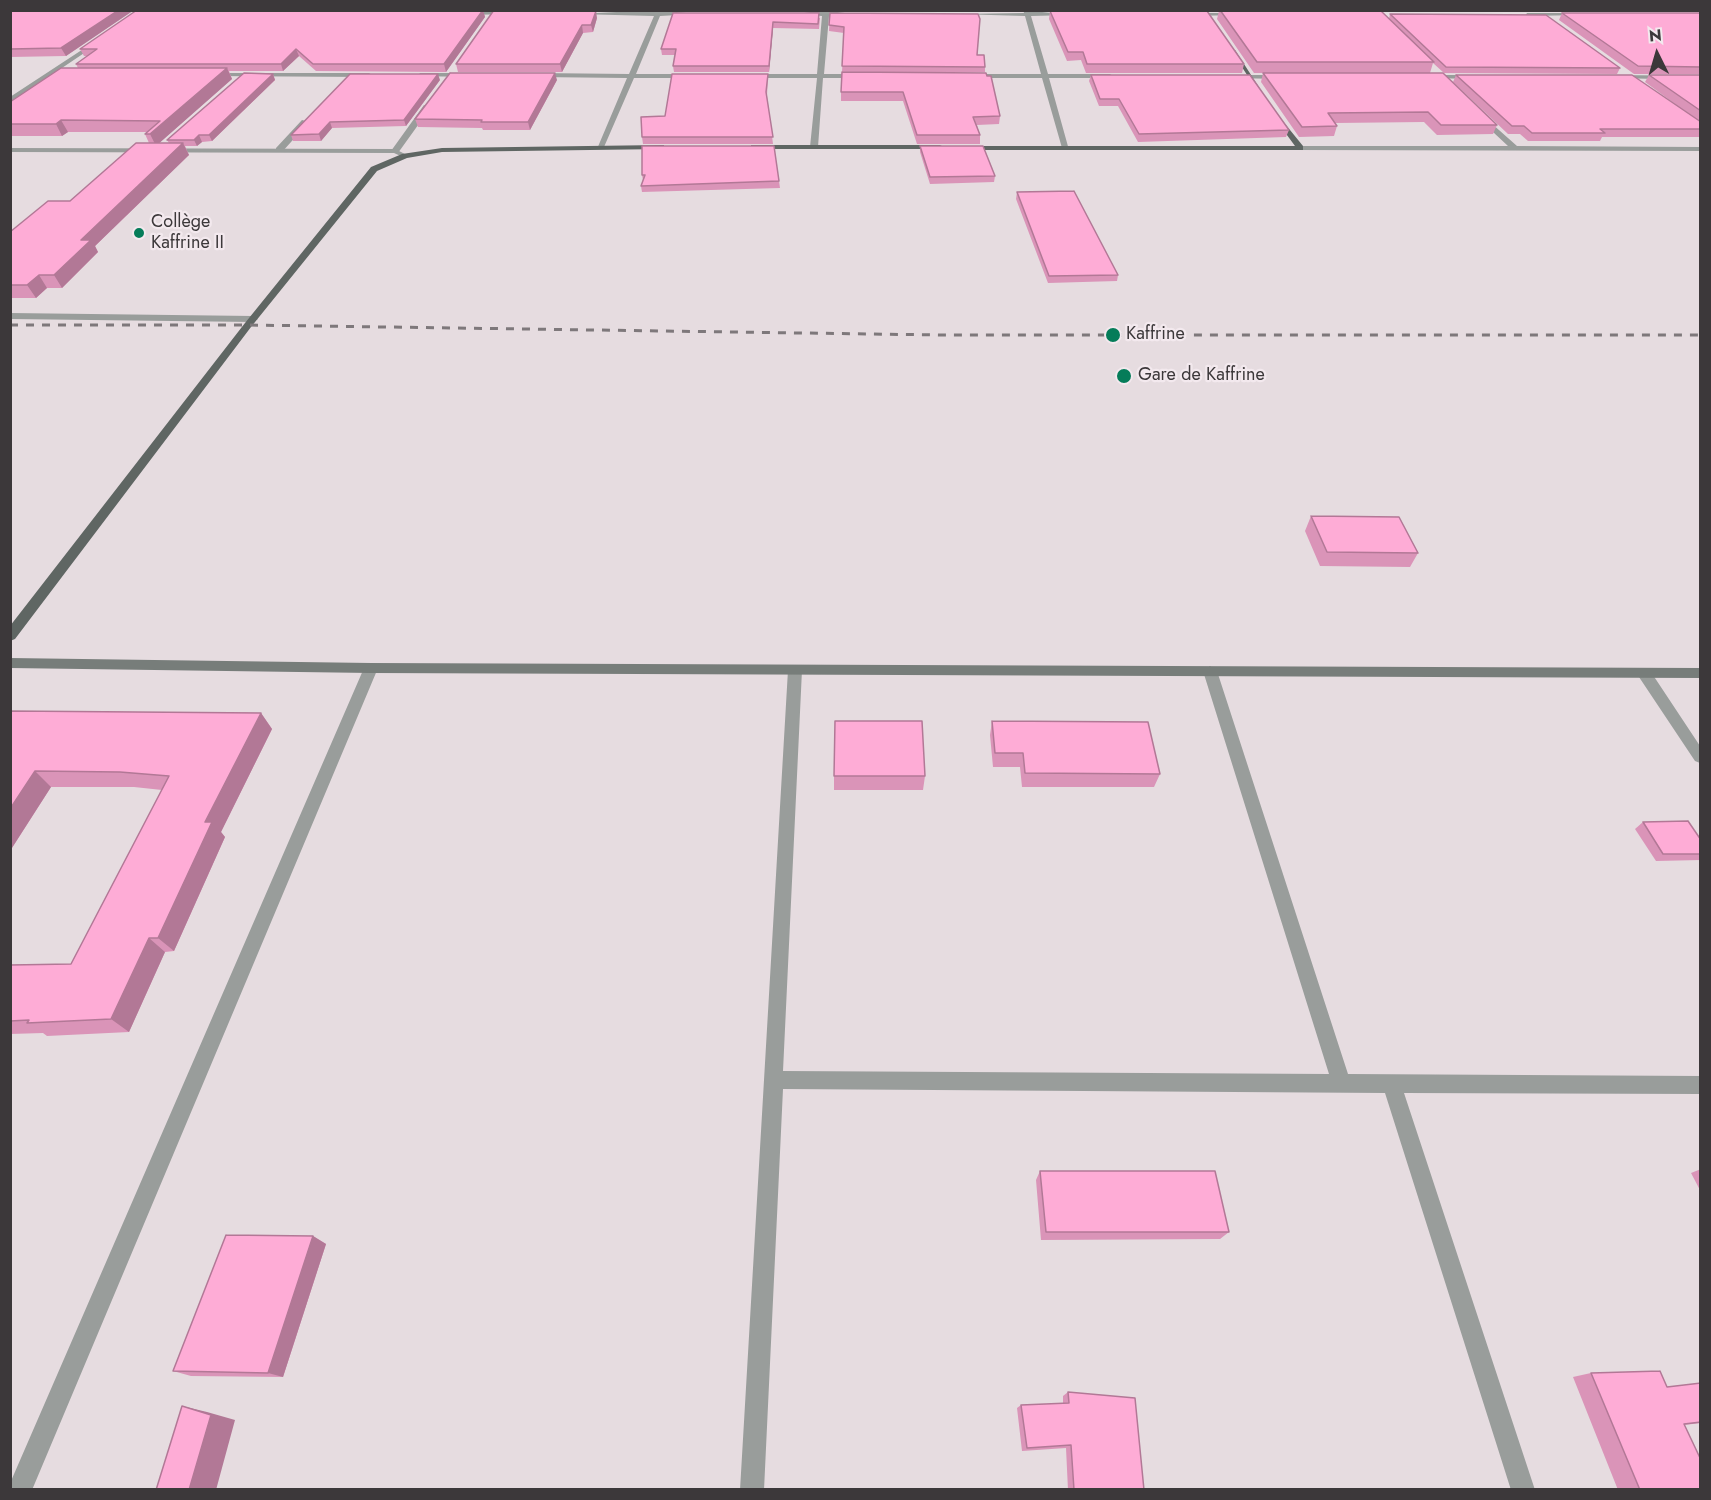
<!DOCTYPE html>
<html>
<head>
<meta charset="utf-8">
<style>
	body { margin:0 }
	#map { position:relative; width:1711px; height:1500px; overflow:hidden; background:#e6dce0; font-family:Jost,sans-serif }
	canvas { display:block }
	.frame { position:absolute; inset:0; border:12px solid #3c383a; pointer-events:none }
	.north { position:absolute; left:1627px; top:24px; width:60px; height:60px; -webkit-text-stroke:4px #f3e9ee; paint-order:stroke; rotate:355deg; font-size:16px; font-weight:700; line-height:24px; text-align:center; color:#3c383a }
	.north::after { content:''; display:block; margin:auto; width:21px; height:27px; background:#3c383a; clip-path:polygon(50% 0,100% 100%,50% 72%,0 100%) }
</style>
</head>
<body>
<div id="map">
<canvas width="1711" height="1500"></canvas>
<div class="frame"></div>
<div class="north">N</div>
</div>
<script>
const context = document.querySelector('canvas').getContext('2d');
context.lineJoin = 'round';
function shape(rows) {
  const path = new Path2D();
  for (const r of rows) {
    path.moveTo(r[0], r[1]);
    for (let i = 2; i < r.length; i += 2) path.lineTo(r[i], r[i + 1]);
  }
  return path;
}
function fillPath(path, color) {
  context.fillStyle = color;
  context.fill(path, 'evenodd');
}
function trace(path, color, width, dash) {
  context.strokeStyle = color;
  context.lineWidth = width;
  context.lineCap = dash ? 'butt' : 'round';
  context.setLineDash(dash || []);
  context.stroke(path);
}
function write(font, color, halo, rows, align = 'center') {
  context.font = font + ' Jost,sans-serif';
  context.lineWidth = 4.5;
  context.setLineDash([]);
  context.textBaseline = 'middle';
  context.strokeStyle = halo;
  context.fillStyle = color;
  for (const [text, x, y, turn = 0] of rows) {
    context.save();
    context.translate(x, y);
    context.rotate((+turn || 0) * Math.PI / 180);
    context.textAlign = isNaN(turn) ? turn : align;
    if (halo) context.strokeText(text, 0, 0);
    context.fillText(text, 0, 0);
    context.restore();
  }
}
fillPath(shape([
	[657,10,696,14,660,16,636,74,693,74,696,76,693,78,634,78,604,147,597,149,627,78,537,77,534,75,537,73,629,74,654,16,576,14,657,10],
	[823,10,852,14,829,16,824,74,861,74,864,76,861,78,823,78,818,147,814,149,810,147,817,78,750,78,747,76,750,74,817,74,822,16,798,14,823,10],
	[1023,10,1071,15,1031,16,1048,74,1110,74,1113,76,1110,78,1049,78,1069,150,1062,148,1042,78,972,78,969,76,972,74,1041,74,1025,16,957,14,1024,13,1023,10],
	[465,12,513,12,516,14,463,15,465,12],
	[1191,13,1239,13,1242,15,1189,16,1191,13],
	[1527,13,1581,13,1584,15,1525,16,1527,13],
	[97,40,102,41,10,103,10,97,97,40],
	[210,73,369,73,372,75,369,77,208,76,210,73],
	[420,73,468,73,471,75,468,77,418,76,420,73],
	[1233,75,1281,75,1284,77,1281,79,1231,78,1233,75],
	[1428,75,1476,75,1479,77,1476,79,1426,78,1428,75],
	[1617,75,1700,76,1700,80,1615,78,1617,75],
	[424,105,431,107,398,153,392,153,391,151,424,105],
	[1482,115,1517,146,1700,147,1700,151,1300,150,1296,148,1300,146,1508,146,1479,119,1482,115],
	[302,120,309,122,282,152,276,152,276,148,302,120],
	[10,313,253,316,258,319,253,322,10,319,10,313],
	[371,663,378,668,32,1490,10,1490,11,1481,364,668,371,663],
	[795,665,802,670,783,1071,1329,1074,1203,671,1210,666,1217,671,1348,1074,1700,1076,1700,1094,1404,1093,1535,1490,1511,1490,1385,1093,783,1089,764,1490,740,1490,788,670,795,665],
	[1644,668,1649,669,1700,746,1700,763,1695,761,1639,677,1637,673,1644,668]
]), '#999d9b');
fillPath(shape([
	[10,148,395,149,409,156,405,158,394,153,10,152,10,148]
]), '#999d9b');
fillPath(shape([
	[10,658,371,663,1700,668,1700,678,371,673,10,668,10,658]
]), '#777d7a');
fillPath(shape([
	[1231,50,1235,50,1262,92,1258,92,1231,50],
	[1277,114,1303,146,1303,150,964,150,960,148,964,146,1295,146,1273,116,1277,114],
	[661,145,664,145,664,149,442,152,407,158,377,171,251,327,15,639,10,641,10,626,245,323,371,167,402,154,442,148,661,145],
	[751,145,940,145,944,147,940,149,751,149,751,145]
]), '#5f6663');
trace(shape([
	[10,325,248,325,941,335,1700,335]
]), '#7e787b', 3, [8, 8]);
fillPath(shape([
	[10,10,134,10,66,56,10,57],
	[483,10,485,17,446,72,316,71,299,56,283,71,229,71,232,79,159,143,169,143,167,140,273,74,275,80,212,141,202,142,197,146,185,146,189,155,95,246,98,252,62,288,47,288,36,298,10,298,10,232,70,201,149,143,145,134,147,132,68,132,62,136,10,136,10,102,78,68,76,64,87,56,84,56,80,49],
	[831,10,975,10,975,11],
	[1045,10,1200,10,1200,11],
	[1211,10,1701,10,1701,12,1381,12,1389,19,1390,14,1620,68,1617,74,1444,73,1433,63,1430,73,1497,125,1493,134,1437,135,1424,122,1335,123,1337,126,1334,136,1299,137,1261,82,1263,73,1254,73,1217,19,1219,11],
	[1050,11,1244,64,1242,73,1086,73,1081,60,1067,61,1049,19],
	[673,13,820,18,819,29,773,28,769,72,674,72,673,66,675,55,662,55,661,49],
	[830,13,977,55,985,67,985,72,842,72,844,33,829,31],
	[1562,13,1701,13,1701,74,1634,74,1559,20],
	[597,18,593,32,583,33,562,72,458,72,456,64],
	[768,74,767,96,773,144,643,144,642,137,665,116],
	[1091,75,1289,130,1286,137,1138,142,1118,106,1099,106,1089,81],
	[1456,75,1675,104,1645,82,1649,75,1701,75,1701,137,1602,137,1600,141,1528,141,1520,134,1508,134,1453,82],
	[987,76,1000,116,999,124,977,125,980,135,980,144,917,144,903,101,841,101,841,92],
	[440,80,406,126,332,128,321,141,293,141,291,135],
	[557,80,530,130,483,130,482,128,418,127,415,119],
	[920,146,995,176,994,182,930,184,920,152],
	[642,175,779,181,780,188,642,192,641,186,643,180],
	[1017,192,1118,275,1117,281,1048,283,1016,199],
	[1311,516,1418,553,1410,567,1320,566,1305,531],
	[10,711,261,713,272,729,221,832,225,837,174,951,165,952,129,1032,47,1036,43,1033,10,1034,10,965,71,964,162,790,134,787,51,787,10,851],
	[992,721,1160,774,1154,787,1022,787,1020,767,993,767,990,735],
	[834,776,925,776,923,790,834,790],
	[1643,822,1701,840,1701,860,1656,861,1635,829],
	[1701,1169,1701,1192,1691,1173],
	[1040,1171,1229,1232,1220,1239,1041,1240,1036,1180],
	[313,1236,326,1244,283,1377,191,1376,173,1371],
	[1591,1373,1667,1387,1701,1383,1701,1423,1684,1425,1701,1490,1618,1490,1573,1377],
	[1068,1392,1144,1490,1068,1490,1066,1448,1022,1451,1017,1408,1021,1405,1063,1404,1063,1396]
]), '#da94b8');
fillPath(shape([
	[119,10,134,10,66,56,61,48],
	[483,10,485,17,446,72,444,64],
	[596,11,597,18,593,32,591,25],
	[773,22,773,28,769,72,769,66],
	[582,25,583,33,562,72,560,64],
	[296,49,299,56,283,71,281,64],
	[227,68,232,79,156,146,150,134],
	[555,73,557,80,530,130,528,122],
	[273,74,275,80,212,141,209,135],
	[438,74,440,80,406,126,404,120],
	[61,120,68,132,62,136,56,124],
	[330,122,332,128,321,141,319,134],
	[199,135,202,142,197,146,194,140],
	[183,143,189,155,95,246,98,252,62,288,54,275,81,240],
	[39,275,47,288,36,298,27,285],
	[261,713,272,729,221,832,225,837,174,951,158,938,205,822],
	[35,771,51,787,10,851,10,809],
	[149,938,165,952,129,1032,111,1019],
	[313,1236,326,1244,283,1377,268,1373],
	[182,1406,207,1412,235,1420,216,1490,189,1490]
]), '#b27896');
const building = shape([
	[10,10,119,10,61,48,10,49,10,10],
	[137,10,483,10,444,64,313,64,296,49,281,64,76,64,97,49,80,49,137,10],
	[494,10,568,10,596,11,591,25,582,25,560,64,456,64,494,10],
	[1220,10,1380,10,1434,62,1257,62,1220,10],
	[1050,11,1207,11,1244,64,1087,64,1083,52,1068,52,1050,11],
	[673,13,819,13,818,24,773,22,769,66,673,66,676,49,661,49,673,13],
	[830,13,978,14,980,19,977,55,984,55,985,67,842,66,844,27,829,25,830,13],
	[1562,13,1701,13,1701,67,1638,66,1562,13],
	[1390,14,1546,15,1620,68,1446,67,1390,14],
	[61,68,227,68,150,134,145,134,160,121,61,120,56,124,10,124,10,102,61,68],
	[842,72,986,73,987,76,991,76,1000,116,973,117,980,135,917,135,903,92,841,92,842,72],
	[244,73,273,74,209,135,199,135,194,140,167,140,244,73],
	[450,73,555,73,528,122,481,122,482,120,415,119,450,73],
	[1263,73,1443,73,1497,125,1441,125,1428,112,1328,113,1337,126,1302,127,1263,73],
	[350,74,438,74,404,120,330,122,319,134,291,135,350,74],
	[672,74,768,74,766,92,773,137,642,137,641,117,665,116,672,74],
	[1091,75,1250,75,1289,130,1139,134,1119,99,1100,99,1091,75],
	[1456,75,1632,75,1701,122,1701,129,1600,129,1605,133,1532,133,1524,126,1512,126,1456,75],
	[1649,75,1701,75,1701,111,1649,75],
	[136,143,183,143,81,240,91,240,54,275,39,275,27,285,10,285,10,232,48,201,70,201,136,143],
	[642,146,774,146,779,181,641,186,645,175,642,175,642,146],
	[920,146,983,146,995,176,930,177,920,146],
	[1074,191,1118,275,1049,276,1017,192,1074,191],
	[1311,516,1399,517,1418,553,1327,552,1311,516],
	[10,711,261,713,205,822,212,822,158,938,149,938,111,1019,27,1023,29,1020,10,1021,10,965,71,964,169,776,120,772,35,771,10,809,10,711],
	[835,721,922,721,925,776,834,776,835,721],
	[992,721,1148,722,1160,774,1025,773,1023,753,995,753,992,721],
	[1688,821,1701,840,1701,854,1663,854,1643,822,1688,821],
	[1040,1171,1215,1171,1229,1232,1046,1232,1040,1171],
	[226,1235,313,1236,268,1373,173,1371,226,1235],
	[1660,1371,1667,1387,1701,1383,1701,1422,1684,1424,1701,1460,1701,1490,1640,1490,1591,1373,1660,1371],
	[1068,1392,1135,1398,1144,1490,1074,1490,1071,1445,1027,1448,1021,1405,1069,1403,1068,1392],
	[182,1406,211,1415,189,1490,156,1490,182,1406]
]);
fillPath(building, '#feacd6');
trace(building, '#b27896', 1.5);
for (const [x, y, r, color] of [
	[139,233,6,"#057c59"],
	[1113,335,8,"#057c59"],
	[1124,376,8,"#057c59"]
]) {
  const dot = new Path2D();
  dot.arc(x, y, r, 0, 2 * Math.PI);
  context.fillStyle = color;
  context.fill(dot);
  trace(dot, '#f3e9ee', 2);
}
write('18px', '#3c383a', '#f3e9ee', [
	["Collège",151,223],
	["Kaffrine II",151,244],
	["Kaffrine",1126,335],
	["Gare de Kaffrine",1138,376]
], 'left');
</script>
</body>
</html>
